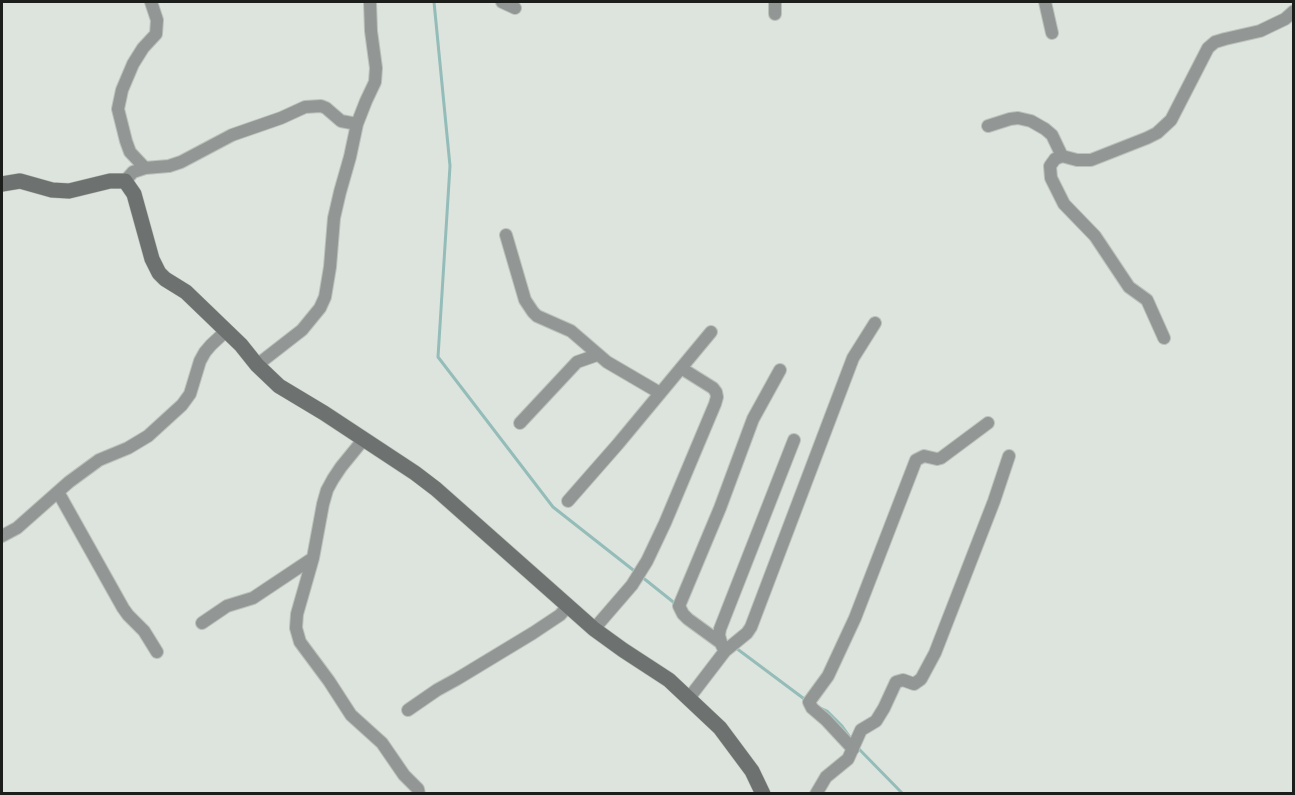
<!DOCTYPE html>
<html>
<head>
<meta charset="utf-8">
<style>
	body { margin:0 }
	#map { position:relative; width:1295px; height:795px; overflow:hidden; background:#dde4dd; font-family:"Fira Sans",sans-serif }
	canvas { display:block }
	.frame { position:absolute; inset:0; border:3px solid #1c1e1c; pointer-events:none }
</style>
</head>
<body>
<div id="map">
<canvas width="1295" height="795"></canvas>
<div class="frame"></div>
</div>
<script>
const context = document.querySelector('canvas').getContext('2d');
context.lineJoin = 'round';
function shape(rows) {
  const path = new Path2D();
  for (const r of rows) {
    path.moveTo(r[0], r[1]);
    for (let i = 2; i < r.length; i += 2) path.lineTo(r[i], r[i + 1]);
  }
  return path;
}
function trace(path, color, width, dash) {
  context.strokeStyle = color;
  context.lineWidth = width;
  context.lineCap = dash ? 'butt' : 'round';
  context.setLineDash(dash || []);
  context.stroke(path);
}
trace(shape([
	[434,2,450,166,438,357,553,507,637,573],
	[642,577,677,605],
	[736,648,807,701],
	[818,707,827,711,842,726,852,740],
	[857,747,903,794]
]), '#94bcb9', 3);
const street = shape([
	[502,2,515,8],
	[775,2,775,14],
	[1045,2,1052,33],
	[988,126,1010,119,1018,118,1031,121,1045,129,1052,135,1062,156],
	[145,168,130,152,126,141,118,109,122,90,133,64,143,48,156,34,157,20,151,2],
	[125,181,133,172,145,168,169,166,181,162,232,135,281,118,305,107,321,106,326,108,341,121,357,124],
	[506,235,525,300,533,312,537,316,571,331,607,362,660,393],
	[1164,338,1147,300,1129,287,1095,236,1064,204,1051,178,1050,166,1055,159,1062,156,1077,160,1091,160,1147,138,1157,133,1171,120,1208,48,1215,42,1225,39,1260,31,1285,19,1294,11],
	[257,365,302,330,320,308,325,297,330,267,334,218,340,192,350,157,357,124,366,101,375,82,376,68,371,31,370,2],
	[520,423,577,362,597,355],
	[363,440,341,467,333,479,327,490,323,504,313,558,297,614,296,628,300,642,329,681,351,715,382,743,404,775,418,789,419,794],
	[58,492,123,608,128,615,144,631,157,652],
	[568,501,618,444,711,332],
	[2,536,17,528,69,482,99,460,128,448,148,436,182,405,190,394,200,361,205,352,211,345,226,331],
	[202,623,227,606,253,598,313,558],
	[594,629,632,585,647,561,665,523,715,404,717,397,716,392,713,388,681,368],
	[721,643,688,619,683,614,679,606,720,508,753,419,780,370],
	[722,646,719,635,720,629,794,440],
	[689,698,725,651,747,633,751,627,853,358,875,323],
	[408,710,437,690,457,679,533,633,560,615,568,606],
	[853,749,826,720,812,708,809,702,828,676,855,618,916,460,924,456,937,459,941,458,988,423],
	[816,794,826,777,848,759,861,730,876,721,884,708,896,682,903,680,914,684,921,679,935,653,994,501,1009,456]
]);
const secondary = shape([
	[2,184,20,181,52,190,69,191,110,181,125,181,134,194,152,259,159,273,165,279,186,292,241,345,257,365,279,386,324,413,415,473,436,489,594,629,623,650,669,680,720,728,752,771,763,794]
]);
trace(street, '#bac0ba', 14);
trace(secondary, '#bac0ba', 16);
trace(street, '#929695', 12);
trace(secondary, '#6d7270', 15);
</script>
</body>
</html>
